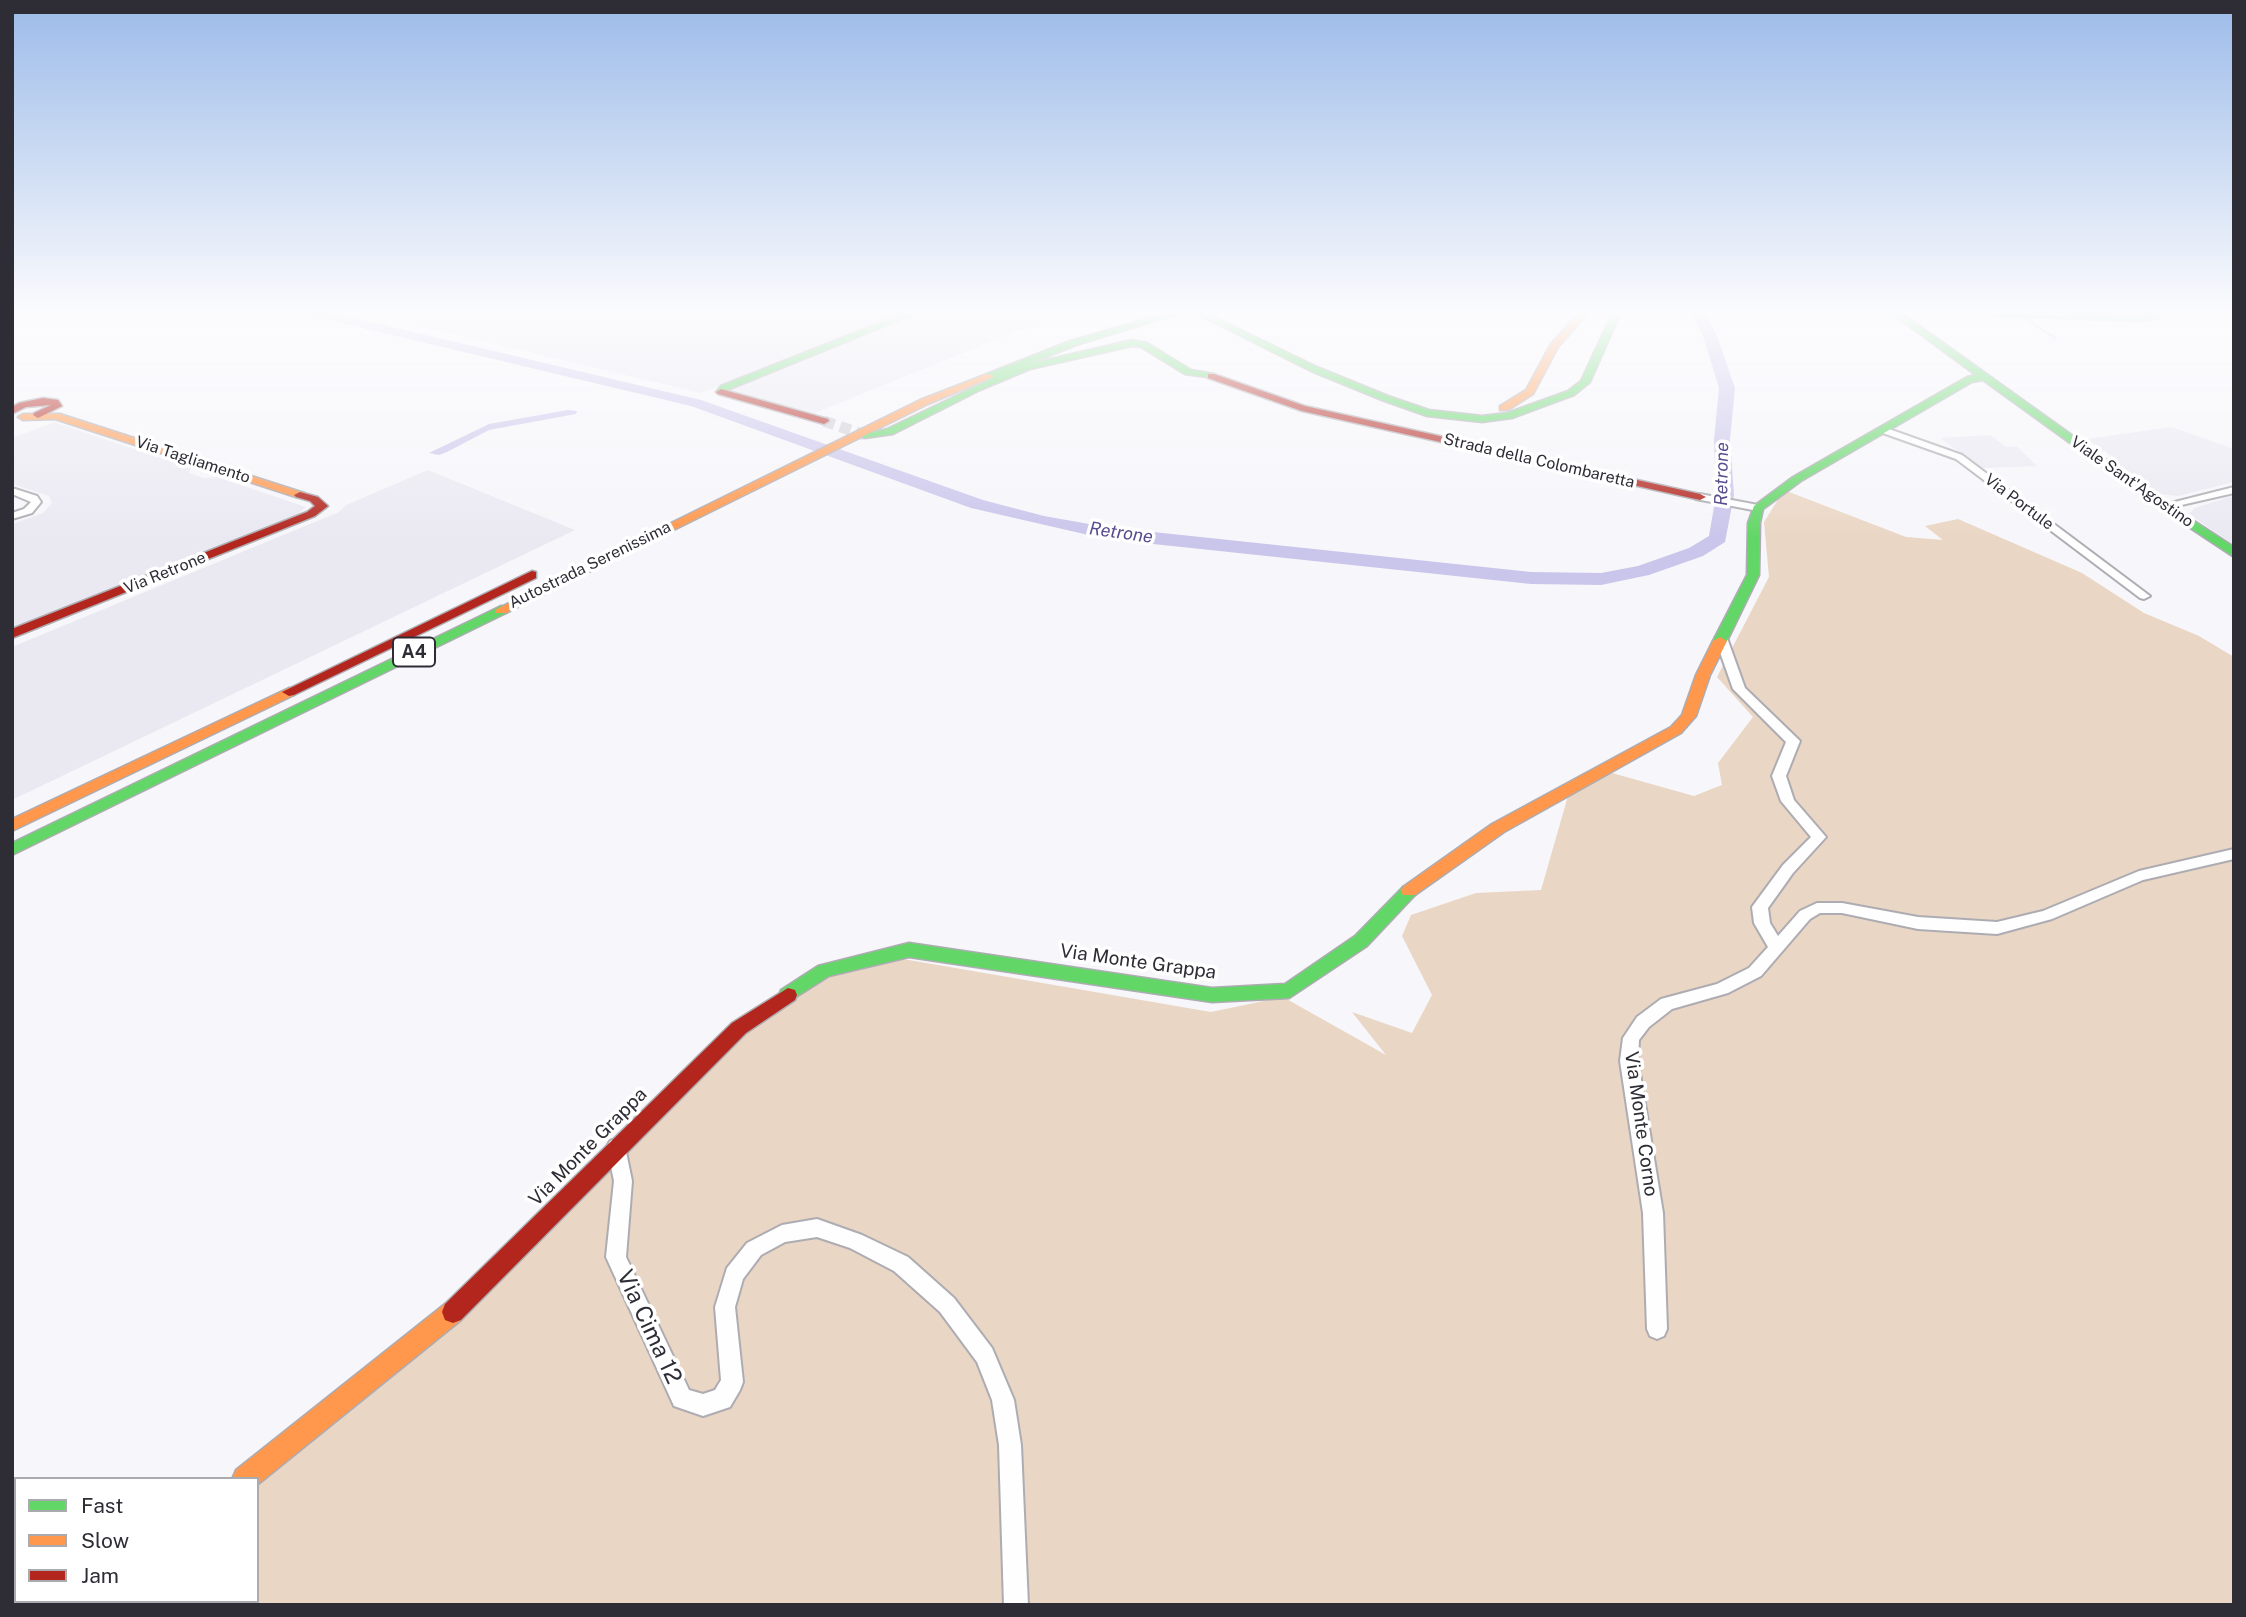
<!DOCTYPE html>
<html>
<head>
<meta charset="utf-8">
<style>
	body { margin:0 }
	#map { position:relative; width:2246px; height:1617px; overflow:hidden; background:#f7f6fa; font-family:"Public Sans",sans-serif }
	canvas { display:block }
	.frame { position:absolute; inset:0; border:14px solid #2e2d36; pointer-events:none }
	.legend { position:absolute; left:14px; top:1477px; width:245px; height:126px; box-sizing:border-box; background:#fff; border:2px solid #ababaf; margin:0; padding:9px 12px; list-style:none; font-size:21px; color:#2e2d36 }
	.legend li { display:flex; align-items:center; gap:14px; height:35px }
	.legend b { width:35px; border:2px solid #ababaf }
</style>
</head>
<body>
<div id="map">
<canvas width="2246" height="1617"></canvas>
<div class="frame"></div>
<ul class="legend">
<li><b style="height:9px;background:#63d668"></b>Fast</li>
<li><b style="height:9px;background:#ff974d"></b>Slow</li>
<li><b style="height:9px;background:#b3261e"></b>Jam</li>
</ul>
</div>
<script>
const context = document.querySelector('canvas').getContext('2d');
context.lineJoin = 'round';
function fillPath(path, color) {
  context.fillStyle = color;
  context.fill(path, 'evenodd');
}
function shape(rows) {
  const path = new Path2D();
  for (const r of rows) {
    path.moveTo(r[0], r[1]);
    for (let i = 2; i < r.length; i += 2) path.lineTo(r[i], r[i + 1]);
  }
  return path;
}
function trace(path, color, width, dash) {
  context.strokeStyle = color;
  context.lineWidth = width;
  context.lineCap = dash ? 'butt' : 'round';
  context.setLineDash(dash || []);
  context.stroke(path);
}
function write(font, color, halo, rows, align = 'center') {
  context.font = font + ' "Public Sans",sans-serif';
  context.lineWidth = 7;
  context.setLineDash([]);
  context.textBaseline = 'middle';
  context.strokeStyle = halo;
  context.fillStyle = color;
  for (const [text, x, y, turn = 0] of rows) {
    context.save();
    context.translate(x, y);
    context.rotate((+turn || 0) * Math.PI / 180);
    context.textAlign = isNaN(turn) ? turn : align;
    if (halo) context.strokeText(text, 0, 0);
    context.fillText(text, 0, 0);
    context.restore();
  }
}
fillPath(shape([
	[360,312,907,312,701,393],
	[924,312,1072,312,995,340,815,413,728,391],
	[54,422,191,468,189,473,204,478,217,477,306,507,297,515,12,631,12,524,43,513,52,503,49,496,12,484,12,438],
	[2172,427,2234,449,2234,482,2178,496,2157,494,2110,462,2116,459,2087,439],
	[1991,435,2006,447,2016,446,2037,466,1981,468,1940,438],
	[428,470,575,530,12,800,12,647,339,512,346,505],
	[2232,496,2234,497,2234,545,2189,514,2195,508]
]), '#eae9f2');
fillPath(shape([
	[1784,490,1906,537,1943,540,1925,526,1958,519,2082,573,2144,613,2199,636,2234,657,2234,1605,109,1605,113,1601,257,1601,257,1482,742,1033,826,975,903,959,1211,1012,1283,997,1386,1055,1352,1012,1412,1033,1432,995,1402,936,1411,915,1476,893,1541,890,1568,796,1612,773,1694,796,1722,785,1718,763,1753,717,1717,677,1769,577,1764,522]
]), '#ead6c4');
fillPath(shape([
	[568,410,577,411,576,414,489,430,447,452,439,455,429,453,489,424]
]), '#cac5eb');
trace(shape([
	[2022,317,2055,338]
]), '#cac5eb', 2.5);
fillPath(shape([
	[305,312,329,312,701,400,983,500,1044,516,1106,527,1531,572,1601,573,1638,566,1689,548,1709,536,1716,495,1714,440,1719,388,1703,336,1691,312,1705,312,1717,336,1735,388,1730,440,1734,495,1725,542,1703,556,1649,575,1601,585,1531,584,1106,539,971,508,691,406,312,316,305,312]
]), '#cac5eb');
trace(shape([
	[824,421,865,435]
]), '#cfced3', 11, [11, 6]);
const street = shape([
	[1880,428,1886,428,1962,455,2150,596,2144,599,2140,598,1956,459,1880,432,1880,428],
	[2234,487,2234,493,2164,509,2159,506,2234,487],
	[12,488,37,496,41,502,32,513,12,519,12,513,24,509,31,502,12,494,12,488],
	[1700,494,1758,505,1763,508,1758,511,1696,499,1695,497,1700,494],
	[1721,634,1727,638,1745,688,1800,741,1786,776,1794,800,1826,837,1793,873,1768,908,1770,923,1778,936,1800,911,1817,903,1842,903,1918,917,1997,922,2043,911,2139,871,2234,849,2234,859,2143,880,2052,919,1997,934,1918,929,1842,913,1820,913,1810,919,1761,976,1728,993,1672,1009,1649,1027,1639,1040,1638,1061,1663,1213,1667,1329,1664,1336,1657,1339,1650,1336,1647,1329,1643,1213,1620,1061,1623,1038,1637,1017,1661,999,1717,984,1749,968,1768,947,1754,923,1752,907,1783,865,1811,837,1781,801,1772,776,1786,742,1733,689,1715,638,1721,634],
	[616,1139,622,1141,625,1147,632,1181,626,1257,689,1390,703,1394,715,1390,721,1380,715,1307,727,1268,747,1243,782,1225,817,1219,862,1235,908,1257,954,1298,992,1348,1014,1400,1021,1445,1028,1605,1004,1605,999,1445,992,1400,977,1362,940,1312,894,1271,850,1248,817,1237,785,1242,761,1255,743,1279,735,1307,743,1382,740,1390,730,1407,703,1416,674,1406,606,1257,614,1181,607,1147,610,1141,616,1139]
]);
const fast = shape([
	[907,312,919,312,727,390,724,394,716,392,721,386,907,312],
	[1170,312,1184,312,1076,345,1029,364,1132,340,1147,343,1191,370,1214,374,1214,378,1185,374,1141,347,1132,346,1030,369,980,390,893,434,865,438,860,435,887,429,991,379,987,378,987,374,1070,341,1170,312],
	[1193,312,1204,312,1317,367,1388,396,1429,410,1482,416,1507,413,1568,391,1581,381,1613,312,1621,312,1590,382,1574,395,1512,418,1482,422,1427,416,1382,400,1311,371,1193,312],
	[1890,312,1900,312,2168,504,2234,547,2234,557,2160,508,1983,380,1972,382,1801,481,1763,509,1760,523,1759,575,1727,641,1725,644,1715,644,1713,641,1747,575,1748,523,1754,506,1793,477,1967,377,1976,375,1890,312],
	[1988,312,2141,315,2165,312,2155,319,2141,321,1992,315,1988,312],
	[501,606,506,607,506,613,12,855,12,843,501,606],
	[1409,885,1415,887,1417,891,1415,895,1367,946,1289,998,1212,1002,909,957,829,976,788,1002,781,1000,779,995,781,990,818,966,909,943,1212,988,1285,984,1355,936,1403,887,1409,885]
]);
const slow = shape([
	[1580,312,1589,312,1558,347,1533,394,1508,410,1500,410,1500,406,1526,390,1551,344,1580,312],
	[987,374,995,376,928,404,506,613,496,613,495,610,920,400,987,374],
	[60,414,304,493,306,495,296,497,55,419,23,420,18,417,23,414,60,414],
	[1720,637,1727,641,1710,675,1696,716,1681,733,1504,832,1415,895,1403,895,1401,891,1403,887,1492,824,1671,727,1682,715,1696,675,1713,641,1720,637],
	[289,688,294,689,296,692,294,695,12,831,12,819,289,688],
	[453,1301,461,1304,464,1312,461,1320,257,1485,257,1479,232,1479,236,1470,445,1304,453,1301],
	[79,1601,108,1601,107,1605,77,1605,79,1601]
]);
const jam = shape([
	[1208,374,1214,374,1305,406,1700,494,1706,497,1700,500,1302,411,1208,378,1208,374],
	[721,389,828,419,829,421,824,424,718,394,716,392,721,389],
	[43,398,58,400,62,406,38,418,33,415,34,413,51,405,26,407,12,414,12,407,19,403,43,398],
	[300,492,318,497,328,506,315,516,12,638,12,629,307,512,315,506,310,501,296,497,294,495,300,492],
	[532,571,536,572,536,578,294,695,289,696,282,692,532,571],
	[788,988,795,990,797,995,795,1000,746,1033,461,1320,453,1323,445,1320,442,1312,445,1304,732,1023,788,988]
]);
trace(street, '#adacb2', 4);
trace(fast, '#adacb2', 3);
trace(slow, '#adacb2', 3);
trace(jam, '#adacb2', 3);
fillPath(street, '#fefefe');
fillPath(fast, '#63d668');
fillPath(slow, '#ff974d');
fillPath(jam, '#b3261e');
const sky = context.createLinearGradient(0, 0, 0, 538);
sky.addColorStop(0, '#9cbbe9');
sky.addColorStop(0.58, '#fbfbfd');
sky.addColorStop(1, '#fbfbfd00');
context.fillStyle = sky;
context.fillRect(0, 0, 2246, 538);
write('16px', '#2e2d36', '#fff', [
	["Via Tagliamento",193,460,18],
	["Strada della Colombaretta",1539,461,13],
	["Viale Sant'Agostino",2132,482,35],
	["Via Portule",2019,502,37],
	["Autostrada Serenissima",590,565,-26],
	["Via Retrone",165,573,-22]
]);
write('italic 18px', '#584c8c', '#fff', [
	["Retrone",1722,474,-89],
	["Retrone",1121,533,8]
]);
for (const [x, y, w] of [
	[414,652,42]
]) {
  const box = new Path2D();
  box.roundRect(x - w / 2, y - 14.5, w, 29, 5);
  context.fillStyle = '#fff';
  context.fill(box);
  trace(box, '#2e2d36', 2);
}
write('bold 18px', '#2e2d36', null, [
	["A4",414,652]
]);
write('19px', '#2e2d36', '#fff', [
	["Via Monte Grappa",1138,962,8],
	["Via Monte Corno",1641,1124,82],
	["Via Monte Grappa",588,1147,-45]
]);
write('23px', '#2e2d36', '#fff', [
	["Via Cima 12",649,1327,65]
]);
</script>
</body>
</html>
